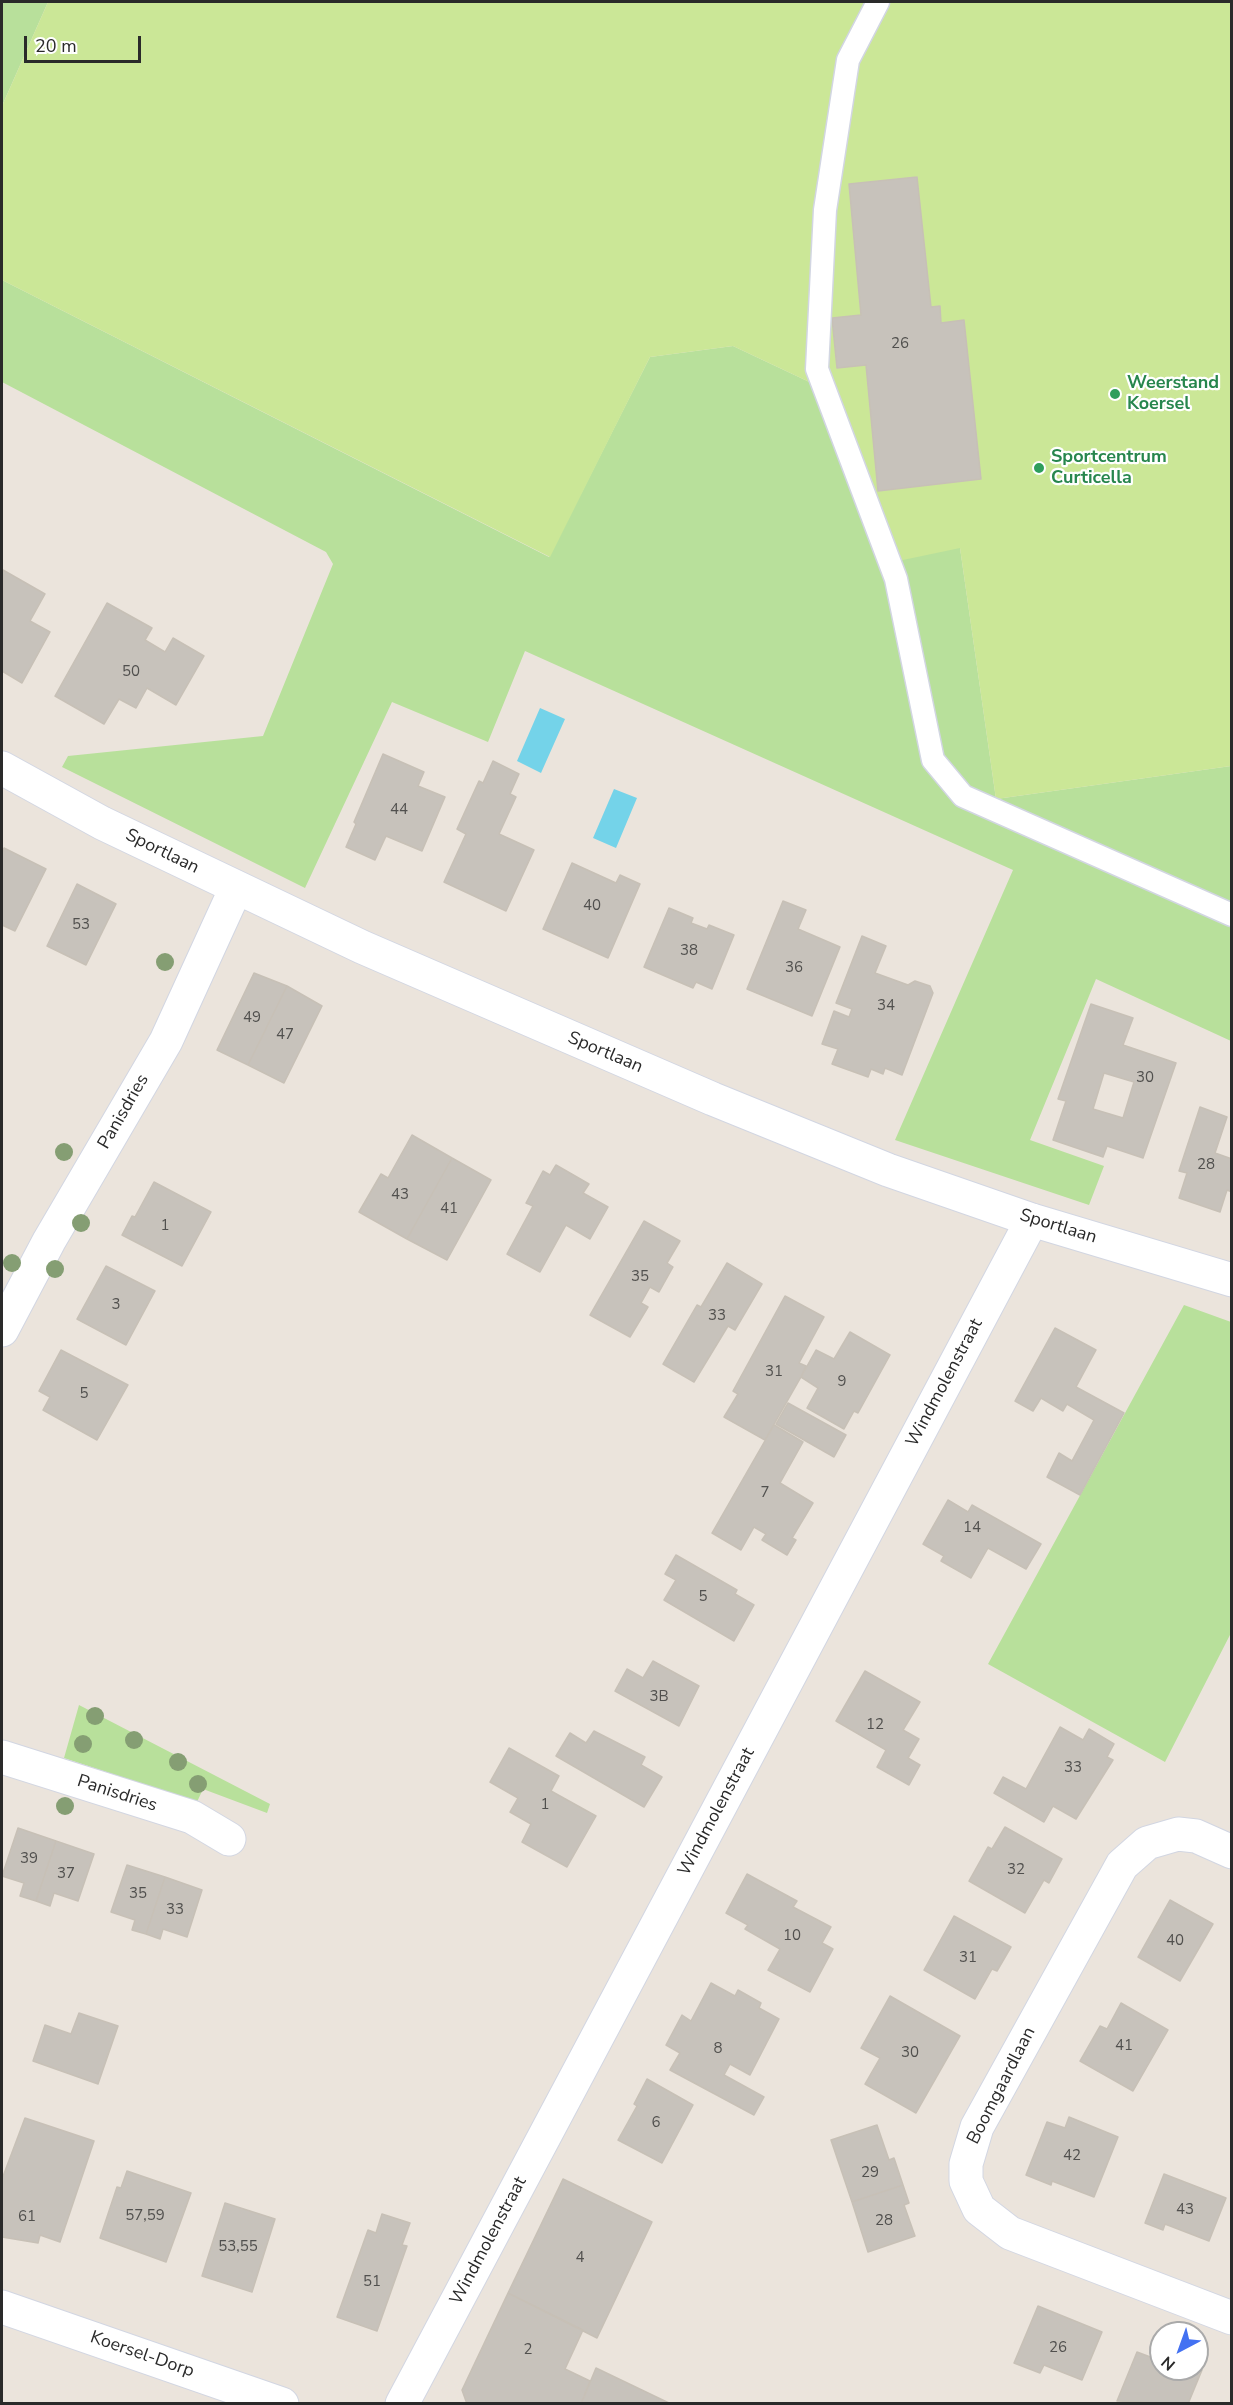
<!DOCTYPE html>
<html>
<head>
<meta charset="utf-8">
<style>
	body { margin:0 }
	#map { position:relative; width:1233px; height:2405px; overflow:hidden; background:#ebe4dc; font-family:"Nunito Sans",sans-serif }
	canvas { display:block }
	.frame { position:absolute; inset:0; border:3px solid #2a2a2a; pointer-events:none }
	.north { position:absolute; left:1149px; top:2321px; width:60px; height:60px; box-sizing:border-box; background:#fff; border:2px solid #aaa; border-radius:50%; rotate:221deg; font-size:16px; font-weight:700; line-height:24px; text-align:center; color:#2a2a2a }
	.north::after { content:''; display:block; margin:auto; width:21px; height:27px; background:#4371f2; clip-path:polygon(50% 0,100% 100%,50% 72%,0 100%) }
	.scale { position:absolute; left:24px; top:36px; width:117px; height:27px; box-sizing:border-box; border:3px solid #2a2a2a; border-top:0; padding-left:8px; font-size:18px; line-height:21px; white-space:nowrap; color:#2a2a2a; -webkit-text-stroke:4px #fff; paint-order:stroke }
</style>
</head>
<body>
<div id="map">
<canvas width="1233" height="2405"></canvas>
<div class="frame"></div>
<div class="north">N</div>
<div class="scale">20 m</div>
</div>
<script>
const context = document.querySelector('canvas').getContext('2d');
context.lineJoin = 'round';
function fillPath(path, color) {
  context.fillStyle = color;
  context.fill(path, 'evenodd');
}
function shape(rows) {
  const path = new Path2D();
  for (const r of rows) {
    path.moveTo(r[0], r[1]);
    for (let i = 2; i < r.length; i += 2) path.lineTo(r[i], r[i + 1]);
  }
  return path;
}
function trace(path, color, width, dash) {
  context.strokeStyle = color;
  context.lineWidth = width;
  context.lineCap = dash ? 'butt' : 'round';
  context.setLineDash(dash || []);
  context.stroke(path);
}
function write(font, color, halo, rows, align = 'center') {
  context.font = font + ' "Nunito Sans",sans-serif';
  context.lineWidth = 4.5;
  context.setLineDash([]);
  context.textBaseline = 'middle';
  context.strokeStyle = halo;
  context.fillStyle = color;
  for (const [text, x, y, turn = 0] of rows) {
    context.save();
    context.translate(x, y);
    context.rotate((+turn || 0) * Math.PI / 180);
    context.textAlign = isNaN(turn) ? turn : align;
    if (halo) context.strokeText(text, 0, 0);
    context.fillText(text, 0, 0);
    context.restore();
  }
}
fillPath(shape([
	[2,2,48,2,2,106],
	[2,280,549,557,650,357,733,346,820,387,960,548,996,799,1231,766,1231,1041,1096,979,1030,1140,1104,1166,1089,1205,895,1140,1013,870,525,651,488,742,392,702,305,888,62,767,68,756,263,736,333,564,326,552,2,382],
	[1184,1305,1231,1322,1232,1631,1165,1762,988,1664],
	[79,1705,270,1804,267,1813,203,1789,197,1802,64,1758]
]), '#b8e09b');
fillPath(shape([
	[48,2,1231,2,1231,766,996,799,960,548,879,565,820,387,733,346,650,357,550,557,2,280,2,106]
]), '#cbe797');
fillPath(shape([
	[540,708,565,719,541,773,517,761],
	[614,789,637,798,616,848,593,838]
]), '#74d3e9');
const building = shape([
	[917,177,931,307,940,306,941,323,964,320,981,479,878,491,866,365,837,368,832,318,861,315,849,184,917,177],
	[3,570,45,594,30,621,50,632,22,683,2,671,3,570],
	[107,603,152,628,145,640,165,652,173,638,204,656,176,705,147,688,136,708,119,699,104,724,55,696,107,603],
	[383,754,424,772,418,786,445,797,422,851,386,836,375,860,346,847,356,824,354,822,383,754],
	[493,761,519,774,510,794,516,797,499,834,534,850,506,911,444,882,466,834,457,829,479,781,483,783,493,761],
	[4,848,46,869,15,931,2,925,2,853,4,848],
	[572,863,616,883,620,875,640,884,608,958,543,929,572,863],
	[77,884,116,904,86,965,47,946,77,884],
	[783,901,806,910,798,929,840,947,812,1016,747,989,783,901],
	[669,908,693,918,691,923,707,929,709,925,734,935,712,989,696,982,693,988,644,967,669,908],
	[862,936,886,946,875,973,908,985,915,981,930,986,933,993,902,1075,885,1068,883,1074,871,1069,868,1077,832,1064,838,1049,822,1044,834,1011,849,1017,852,1009,836,1003,862,936],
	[254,973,287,986,248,1065,217,1050,254,973],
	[287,986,322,1006,284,1083,248,1065,287,986],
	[1091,1004,1133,1018,1123,1045,1176,1063,1143,1158,1107,1146,1103,1157,1053,1140,1066,1101,1058,1099,1091,1004],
	[1104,1073,1134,1082,1123,1118,1093,1109,1104,1073],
	[1200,1107,1227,1117,1215,1153,1232,1159,1232,1192,1227,1190,1220,1212,1179,1198,1187,1173,1179,1171,1200,1107],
	[412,1135,452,1158,407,1239,359,1212,381,1174,388,1178,412,1135],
	[452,1158,491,1180,447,1260,407,1239,452,1158],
	[556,1165,589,1184,583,1193,608,1207,590,1239,566,1225,540,1272,507,1254,533,1206,526,1203,543,1171,550,1175,556,1165],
	[154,1182,211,1212,182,1266,122,1235,132,1216,135,1217,154,1182],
	[644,1221,680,1241,667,1263,673,1267,659,1292,650,1287,641,1303,648,1307,630,1337,590,1315,644,1221],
	[727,1263,762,1284,735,1330,728,1326,694,1382,663,1364,697,1305,701,1307,727,1263],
	[106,1266,155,1291,126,1345,77,1319,106,1266],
	[785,1296,824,1317,799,1363,806,1366,801,1377,765,1440,724,1417,738,1394,733,1391,785,1296],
	[1055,1328,1096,1350,1076,1387,1124,1413,1080,1495,1047,1477,1059,1453,1072,1461,1094,1420,1067,1404,1063,1411,1041,1398,1033,1411,1015,1401,1055,1328],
	[850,1332,890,1355,858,1413,854,1411,844,1429,807,1408,818,1388,801,1377,816,1350,834,1359,850,1332],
	[61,1350,128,1385,97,1440,43,1410,50,1397,39,1391,61,1350],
	[788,1403,846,1435,834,1457,776,1424,788,1403],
	[774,1425,803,1442,780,1483,813,1503,792,1538,796,1540,787,1555,762,1540,766,1534,754,1527,741,1550,712,1533,774,1425],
	[948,1500,968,1512,972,1505,1041,1544,1026,1569,988,1548,971,1578,941,1561,944,1556,923,1544,948,1500],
	[676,1555,737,1590,735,1594,754,1605,734,1641,664,1600,676,1580,665,1574,676,1555],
	[653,1661,699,1686,679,1726,615,1691,627,1669,643,1678,653,1661],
	[865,1671,920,1702,903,1730,919,1739,908,1758,920,1765,909,1785,877,1767,886,1750,836,1721,865,1671],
	[1060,1727,1083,1740,1089,1729,1114,1744,1107,1757,1113,1760,1076,1819,1053,1806,1044,1822,994,1793,1003,1777,1026,1789,1060,1727],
	[594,1731,645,1757,641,1765,662,1777,644,1807,556,1756,570,1733,586,1743,594,1731],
	[509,1748,559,1776,551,1791,596,1816,567,1867,522,1842,531,1824,510,1812,518,1798,490,1782,509,1748],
	[1005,1827,1062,1859,1049,1883,1044,1880,1025,1913,969,1881,988,1847,992,1849,1005,1827],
	[18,1828,56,1841,36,1901,20,1896,24,1883,2,1876,18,1828],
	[56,1841,94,1854,78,1901,54,1893,50,1906,36,1901,56,1841],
	[127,1865,165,1877,146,1934,132,1930,135,1920,111,1912,127,1865],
	[747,1874,797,1901,793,1907,831,1927,822,1943,833,1949,810,1992,768,1970,780,1949,745,1929,748,1925,726,1913,747,1874],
	[165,1877,202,1890,187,1937,163,1929,160,1939,146,1934,165,1877],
	[1170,1900,1213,1924,1180,1981,1138,1957,1170,1900],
	[954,1916,1011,1947,997,1971,992,1969,975,1999,924,1970,954,1916],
	[711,1983,735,1996,738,1990,761,2003,759,2008,779,2019,750,2075,730,2064,724,2075,764,2097,754,2115,670,2070,680,2053,666,2045,682,2015,691,2021,711,1983],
	[890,1996,960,2036,916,2113,865,2084,880,2058,861,2048,890,1996],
	[1121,2003,1168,2030,1133,2091,1080,2061,1100,2026,1107,2029,1121,2003],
	[79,2013,118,2026,98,2084,33,2061,45,2025,71,2034,79,2013],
	[647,2079,693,2105,662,2163,618,2140,637,2106,634,2104,647,2079],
	[1069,2117,1118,2137,1094,2197,1052,2181,1051,2185,1026,2175,1047,2122,1065,2128,1069,2117],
	[25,2118,94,2141,60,2242,40,2235,38,2243,2,2237,2,2179,25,2118],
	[877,2125,889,2160,894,2158,903,2185,852,2202,831,2140,877,2125],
	[127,2171,191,2193,166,2262,100,2238,117,2187,121,2188,127,2171],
	[1164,2174,1226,2198,1209,2241,1165,2224,1163,2230,1145,2223,1164,2174],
	[563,2179,652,2222,597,2338,508,2293,563,2179],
	[903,2185,909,2203,904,2205,915,2236,868,2252,852,2202,903,2185],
	[225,2203,275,2219,252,2292,202,2276,225,2203],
	[382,2214,410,2223,402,2245,407,2246,377,2331,337,2317,368,2230,376,2233,382,2214],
	[508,2293,583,2330,565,2369,590,2381,581,2404,467,2404,462,2390,508,2293],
	[1038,2306,1102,2332,1082,2380,1044,2365,1040,2373,1014,2363,1038,2306],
	[1137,2352,1161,2361,1161,2369,1202,2370,1188,2404,1117,2401,1137,2352],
	[596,2368,671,2404,581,2404,596,2368]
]);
fillPath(building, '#c7c2bb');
trace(building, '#c7c0b6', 1.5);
const service = shape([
	[878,2,848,60,825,210,817,369,896,579,933,760,963,796,1232,915]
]);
const minor = shape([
	[2,768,102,823,362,947,713,1099,888,1170,1032,1220,1232,1280],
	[2,1330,49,1241,166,1041,236,888],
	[2,1757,192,1817,229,1839],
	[1232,1852,1196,1836,1178,1834,1147,1843,1122,1865,977,2127,966,2164,966,2181,979,2209,1010,2233,1232,2318],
	[402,2404,1032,1220]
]);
const tertiary = shape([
	[2,2307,282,2404]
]);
trace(service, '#d2d6e2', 25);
trace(minor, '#d2d6e2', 35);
trace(tertiary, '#d2d6e2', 35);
trace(service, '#fff', 22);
trace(minor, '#fff', 33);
trace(tertiary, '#fff', 33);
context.fillStyle = '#859e73';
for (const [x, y] of [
	[165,962],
	[64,1152],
	[81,1223],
	[12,1263],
	[55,1269],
	[95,1716],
	[134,1740],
	[83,1744],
	[178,1762],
	[198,1784],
	[65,1806]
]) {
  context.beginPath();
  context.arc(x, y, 9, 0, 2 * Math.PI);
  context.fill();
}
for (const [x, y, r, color] of [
	[1115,394,6,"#2e9e5b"],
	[1039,468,6,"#2e9e5b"]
]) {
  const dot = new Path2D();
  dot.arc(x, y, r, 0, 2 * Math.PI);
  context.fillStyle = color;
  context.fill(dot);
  trace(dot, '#fff', 2);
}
write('15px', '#51504e', null, [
	["26",900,344],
	["50",131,672],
	["44",399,810],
	["40",592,906],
	["53",81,925],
	["38",689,951],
	["36",794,968],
	["34",886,1006],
	["49",252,1018],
	["47",285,1035],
	["30",1145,1078],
	["28",1206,1165],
	["43",400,1195],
	["41",449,1209],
	["1",165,1226],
	["35",640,1277],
	["3",116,1305],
	["33",717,1316],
	["31",774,1372],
	["9",842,1382],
	["5",84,1394],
	["7",765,1493],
	["14",972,1528],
	["5",703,1597],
	["3B",659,1697],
	["12",875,1725],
	["33",1073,1768],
	["1",545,1805],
	["39",29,1859],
	["32",1016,1870],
	["37",66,1874],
	["35",138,1894],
	["33",175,1910],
	["10",792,1936],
	["40",1175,1941],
	["31",968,1958],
	["41",1124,2046],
	["8",718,2049],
	["30",910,2053],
	["6",656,2123],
	["42",1072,2156],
	["29",870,2173],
	["43",1185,2210],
	["57,59",145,2216],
	["61",27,2217],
	["28",884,2221],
	["53,55",238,2247],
	["4",580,2258],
	["51",372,2282],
	["26",1058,2348],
	["2",528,2350]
]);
write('bold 18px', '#27864d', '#fff', [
	["Weerstand",1127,384],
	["Koersel",1127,405],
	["Sportcentrum",1051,458],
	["Curticella",1051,479]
], 'left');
write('18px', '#2a2a2a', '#fff', [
	["Sportlaan",162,852,26],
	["Sportlaan",605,1053,23],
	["Panisdries",124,1112,-60],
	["Sportlaan",1058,1227,17],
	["Windmolenstraat",945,1383,-62],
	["Panisdries",117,1794,18],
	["Windmolenstraat",717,1812,-62],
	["Boomgaardlaan",1002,2086,-63],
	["Windmolenstraat",489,2241,-62],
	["Koersel-Dorp",142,2355,19]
]);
</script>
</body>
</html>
